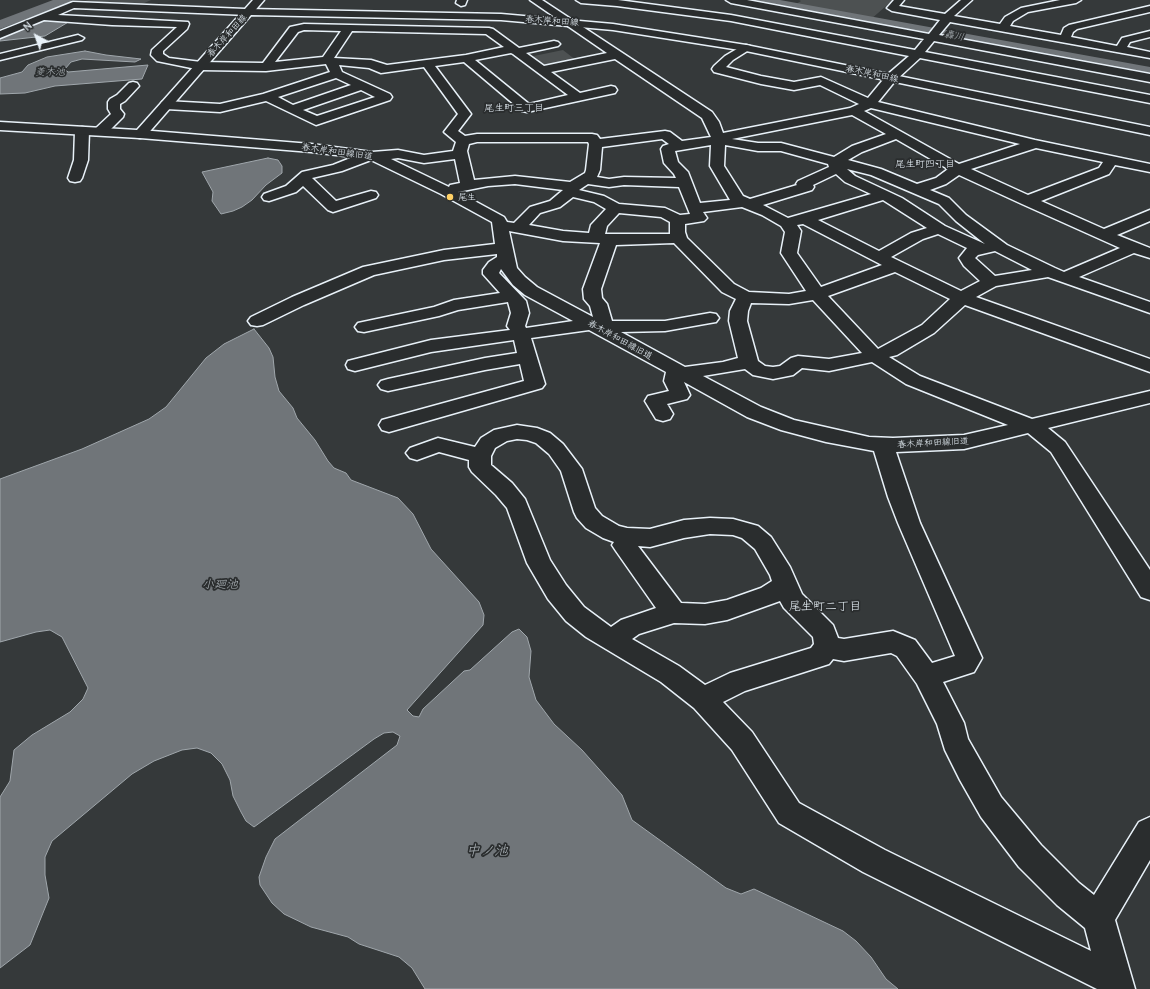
<!DOCTYPE html>
<html>
<head>
<meta charset="utf-8">
<style>
	body { margin:0 }
	#map { position:relative; width:1150px; height:989px; overflow:hidden; background:#35393a; font-family:"Comic Neue",sans-serif }
	canvas { display:block }
	.north { position:absolute; left:16px; top:16px; width:40px; height:40px; -webkit-text-stroke:3px #2a2d2e; paint-order:stroke; rotate:319deg; font-size:11px; font-weight:700; line-height:16px; text-align:center; color:#e8f1f8 }
	.north::after { content:''; display:block; margin:auto; width:14px; height:18px; background:#e8f1f8; clip-path:polygon(50% 0,100% 100%,50% 72%,0 100%) }
</style>
</head>
<body>
<div id="map">
<canvas width="1150" height="989"></canvas>
<div class="north">N</div>
</div>
<script>
const context = document.querySelector('canvas').getContext('2d');
context.lineJoin = 'round';
function fillPath(path, color) {
  context.fillStyle = color;
  context.fill(path, 'evenodd');
}
function shape(rows) {
  const path = new Path2D();
  for (const r of rows) {
    path.moveTo(r[0], r[1]);
    for (let i = 2; i < r.length; i += 2) path.lineTo(r[i], r[i + 1]);
  }
  return path;
}
function trace(path, color, width, dash) {
  context.strokeStyle = color;
  context.lineWidth = width;
  context.lineCap = dash ? 'butt' : 'round';
  context.setLineDash(dash || []);
  context.stroke(path);
}
function write(font, color, halo, rows, align = 'center') {
  context.font = font + ' "Comic Neue","Klee One",sans-serif';
  context.lineWidth = 3.5;
  context.setLineDash([]);
  context.textBaseline = 'middle';
  context.strokeStyle = halo;
  context.fillStyle = color;
  for (const [text, x, y, turn = 0] of rows) {
    context.save();
    context.translate(x, y);
    context.rotate((+turn || 0) * Math.PI / 180);
    context.textAlign = isNaN(turn) ? turn : align;
    if (halo) context.strokeText(text, 0, 0);
    context.fillText(text, 0, 0);
    context.restore();
  }
}
fillPath(shape([
	[88,0,151,0,140,5,82,1],
	[799,0,893,0,870,20,793,6,801,1],
	[563,50,577,61,548,67,541,66,529,57]
]), '#4d5152');
const water = shape([
	[46,19,70,21,45,36,0,41,0,37,46,19],
	[85,51,106,55,141,59,135,62,82,59,71,62,65,69,68,72,148,65,142,79,55,86,25,93,0,94,0,78,22,72,28,65,47,57,85,51],
	[268,158,278,160,282,166,282,173,266,185,252,200,242,207,233,211,221,214,212,201,213,192,202,172,268,158],
	[254,329,269,348,273,357,275,377,279,391,293,408,297,418,315,440,328,461,334,468,346,473,351,480,398,498,413,514,431,549,479,602,484,615,483,625,407,710,413,716,419,717,423,709,464,671,470,670,512,632,519,629,527,637,531,651,529,677,536,700,554,724,582,750,622,795,632,820,726,888,741,894,754,889,843,931,856,941,871,957,886,979,898,989,425,989,412,968,399,957,359,944,348,937,311,927,284,914,272,903,260,885,259,877,266,857,275,839,397,745,400,736,393,732,384,733,374,739,254,827,246,821,241,812,233,796,230,780,222,764,211,753,197,748,182,750,154,761,132,774,52,841,45,857,45,875,49,898,30,945,0,968,0,797,10,781,14,750,32,735,70,712,83,699,88,688,62,637,50,630,36,632,0,642,0,479,82,449,149,419,166,407,206,358,224,344,254,329]
]);
fillPath(water, '#707579');
trace(water, '#a0a7ac', 1);
fillPath(shape([
	[53,0,72,0,70,3,0,29,0,20,53,0],
	[751,0,780,0,1150,67,1150,77,758,4,753,3,751,0]
]), '#707579');
const minor = shape([
	[253,0,264,0,252,14,248,15,74,8,58,15,188,22,189,24,187,29,163,51,163,54,169,58,201,62,263,63,290,27,304,24,489,28,493,29,519,48,554,41,558,42,560,44,558,46,526,53,544,66,607,53,530,0,542,0,712,112,719,122,723,133,850,108,859,104,820,85,794,90,761,84,714,72,712,69,714,66,725,56,742,46,746,45,750,46,752,48,733,60,726,67,761,76,794,82,821,77,868,98,887,75,909,56,731,21,617,6,581,3,576,0,618,0,731,15,915,50,924,39,731,3,726,0,747,0,929,34,940,20,892,11,887,8,894,0,904,0,899,6,945,14,961,0,972,0,954,16,1000,24,1005,17,1021,8,1060,0,1081,0,1076,3,1028,12,1013,21,1010,26,1061,35,1064,28,1069,25,1150,6,1150,12,1077,29,1073,32,1071,37,1117,46,1122,38,1150,31,1150,37,1130,42,1127,47,1150,52,1150,58,950,22,939,35,1150,74,1150,82,934,41,925,52,1150,95,1150,103,920,58,895,81,878,102,1035,140,1150,164,1150,172,1115,165,1109,174,1041,201,1104,229,1150,210,1150,221,1117,235,1150,248,1150,258,1134,253,1079,277,1150,302,1150,313,1048,277,996,286,976,297,1150,359,1150,372,965,305,934,333,897,355,889,357,920,376,1032,419,1150,391,1150,403,1048,428,1065,442,1150,570,1150,600,1141,597,1051,452,1028,433,964,449,896,452,920,523,982,658,974,672,943,682,964,723,968,739,1001,797,1041,845,1079,883,1094,895,1139,822,1150,817,1150,860,1115,920,1135,989,1097,989,863,872,779,823,732,750,694,708,661,682,586,637,566,621,548,599,527,563,507,508,496,495,472,472,469,467,469,460,439,452,417,460,410,458,406,453,410,448,438,438,475,447,481,438,494,430,517,425,537,428,550,433,563,444,582,469,595,508,602,516,619,526,627,528,650,529,684,520,710,518,733,519,758,526,771,537,790,567,802,594,833,625,838,638,844,639,893,631,915,640,932,663,955,656,898,523,888,497,874,451,826,442,781,430,747,417,684,382,690,395,687,399,667,404,673,414,670,419,663,421,656,419,645,401,648,396,669,391,664,381,666,372,589,330,531,338,545,384,542,388,389,432,382,430,379,425,382,420,524,381,520,364,485,370,388,391,381,389,378,385,381,381,388,379,485,358,517,353,514,340,431,352,355,371,348,369,346,365,348,361,431,340,510,330,507,326,511,313,508,302,458,310,439,316,364,332,358,331,355,327,358,323,434,307,454,300,500,293,483,274,483,270,489,262,497,257,497,254,444,260,374,275,304,305,263,325,257,326,251,325,248,321,251,317,292,297,363,267,444,250,495,244,492,222,441,194,371,160,342,171,312,178,336,201,371,191,376,192,378,195,376,198,333,212,328,210,303,186,296,192,269,201,264,200,262,197,264,194,286,186,302,172,333,165,353,157,311,152,140,138,135,137,133,134,135,131,140,130,311,144,372,152,398,150,424,155,453,151,456,142,444,132,458,114,424,67,381,73,369,68,339,65,342,72,390,94,392,97,390,100,316,125,266,101,220,112,166,109,162,108,160,105,162,102,166,101,220,104,263,94,330,72,326,64,266,71,201,70,157,61,151,55,152,50,177,27,112,25,44,20,0,38,0,31,73,2,245,9,253,0],
	[304,30,341,31,323,57,275,62,298,32,304,30],
	[352,31,486,34,504,47,466,55,387,65,371,60,334,58,352,31],
	[511,53,513,54,568,95,529,104,475,60,511,53],
	[615,59,702,118,711,137,682,141,670,132,665,131,600,139,597,135,592,134,477,134,465,136,458,131,471,114,435,66,464,62,522,111,527,112,615,93,617,90,615,87,611,86,580,93,551,72,615,59],
	[336,78,351,85,293,105,278,97,336,78],
	[361,90,375,97,317,116,303,110,361,90],
	[871,108,1020,144,959,164,864,111,871,108],
	[852,115,886,134,852,146,834,157,781,143,758,143,732,139,852,115],
	[662,139,669,144,663,146,661,149,664,163,674,174,676,178,624,177,609,179,597,177,600,170,602,147,662,139],
	[896,139,948,169,936,178,917,184,881,169,848,160,862,152,896,139],
	[477,142,588,142,589,144,586,170,585,173,570,182,515,176,474,180,467,151,469,144,477,142],
	[711,145,710,166,730,200,700,203,688,172,678,162,675,151,711,145],
	[725,145,758,151,781,151,828,164,829,167,798,181,796,184,797,185,750,199,743,196,724,166,725,145],
	[1036,148,1103,162,1099,168,1028,195,971,169,1036,148],
	[398,158,424,163,455,159,460,183,450,185,449,187,391,159,398,158],
	[847,169,871,175,939,204,956,221,985,244,945,226,902,198,855,176,847,169],
	[836,174,845,182,871,194,788,218,763,205,812,190,814,187,813,185,836,174],
	[959,175,1022,204,1120,248,1064,272,1055,268,1007,245,966,215,949,198,930,190,946,184,959,175],
	[515,184,563,190,550,201,530,207,514,223,507,222,504,217,458,192,488,186,515,184],
	[588,184,609,187,624,185,679,187,690,214,680,215,665,208,619,204,604,196,579,190,588,184],
	[573,197,594,202,606,209,591,225,589,233,563,231,529,225,540,213,560,207,573,197],
	[883,200,927,228,911,233,879,251,818,220,883,200],
	[742,207,762,215,781,226,785,232,781,253,806,291,789,294,749,292,734,284,687,238,685,232,685,224,704,221,707,218,703,212,742,207],
	[619,213,661,217,670,222,670,234,605,234,607,226,619,213],
	[803,224,882,265,821,287,797,253,801,231,797,225,803,224],
	[509,231,563,241,600,243,583,289,584,299,590,306,593,317,537,287,525,277,517,268,509,231],
	[938,234,967,248,959,258,964,266,980,281,961,291,891,257,923,239,938,234],
	[674,243,722,292,736,299,730,311,729,321,738,358,723,362,685,367,621,332,665,331,710,323,716,322,719,318,716,314,710,313,665,321,612,321,607,304,602,298,601,289,616,245,674,243],
	[995,251,1032,270,995,276,975,258,978,255,995,251],
	[501,269,513,285,525,295,573,321,526,328,525,326,529,313,526,301,499,273,501,269],
	[895,272,950,299,922,325,878,349,828,296,895,272],
	[813,300,862,353,829,359,798,356,791,358,780,366,773,367,765,366,758,361,747,321,748,311,751,303,789,304,813,300],
	[872,362,906,384,1008,425,964,435,893,438,869,437,794,420,761,407,703,376,745,369,753,375,773,379,793,375,802,368,829,371,872,362],
	[517,439,527,440,536,443,549,454,561,471,574,512,577,518,586,528,603,538,614,542,612,545,616,551,656,608,621,620,611,627,584,607,566,585,550,560,525,499,512,483,491,465,491,456,495,448,507,441,517,439],
	[710,534,733,535,742,538,755,549,770,575,772,581,761,588,727,600,705,604,681,603,638,546,650,547,684,538,710,534],
	[780,601,784,608,813,637,814,644,811,648,730,673,705,685,679,666,632,639,639,634,674,623,705,624,727,620,780,601],
	[891,653,897,656,917,684,937,724,945,750,960,780,981,817,1019,867,1057,905,1085,928,1091,951,885,850,799,803,752,732,723,702,745,691,829,664,833,659,844,661,891,653],
	[457,0,467,0,465,5,461,6,456,3,457,0],
	[78,35,84,38,82,40,0,60,0,54,78,35],
	[133,82,137,83,139,86,125,101,120,104,120,109,124,114,123,117,105,135,95,135,93,132,95,129,111,114,108,109,108,102,110,99,117,95,129,83,133,82],
	[82,127,87,128,89,131,88,160,82,178,80,181,75,182,70,181,68,178,74,160,75,131,77,128,82,127]
]);
const major = shape([
	[248,9,501,14,613,24,746,45,1150,127,1150,135,746,51,613,30,501,20,251,15,145,137,140,138,0,130,0,122,137,130,244,10,248,9]
]);
trace(minor, '#e8f1f8', 3);
trace(major, '#e8f1f8', 3);
fillPath(minor, '#2a2d2e');
fillPath(major, '#2a2d2e');
for (const [x, y, r, color] of [
	[450,197,4,"#ffd166"]
]) {
  const dot = new Path2D();
  dot.arc(x, y, r, 0, 2 * Math.PI);
  context.fillStyle = color;
  context.fill(dot);
  trace(dot, '#2a2d2e', 1.5);
}
write('9px', '#e8f1f8', '#2a2d2e', [
	["春木岸和田線",552,21,4],
	["春木岸和田線",227,36,-48],
	["春木岸和田線",872,74,12],
	["春木岸和田線旧道",337,152,8],
	["春木岸和田線旧道",620,340,29],
	["春木岸和田線旧道",933,443,-3]
]);
write('9px', '#e8f1f8', '#2a2d2e', [
	["尾生",458,197]
], 'left');
write('italic 10px', '#acb3b8', '#2a2d2e', [
	["轟川",954,36,10],
	["菱木池",50,72]
]);
write('10px', '#e8f1f8', '#2a2d2e', [
	["尾生町三丁目",514,108],
	["尾生町四丁目",925,164]
]);
write('italic 12px', '#acb3b8', '#2a2d2e', [
	["小廻池",220,585]
]);
write('12px', '#e8f1f8', '#2a2d2e', [
	["尾生町二丁目",825,607]
]);
write('italic 14px', '#acb3b8', '#2a2d2e', [
	["中ノ池",487,851]
]);
</script>
</body>
</html>
